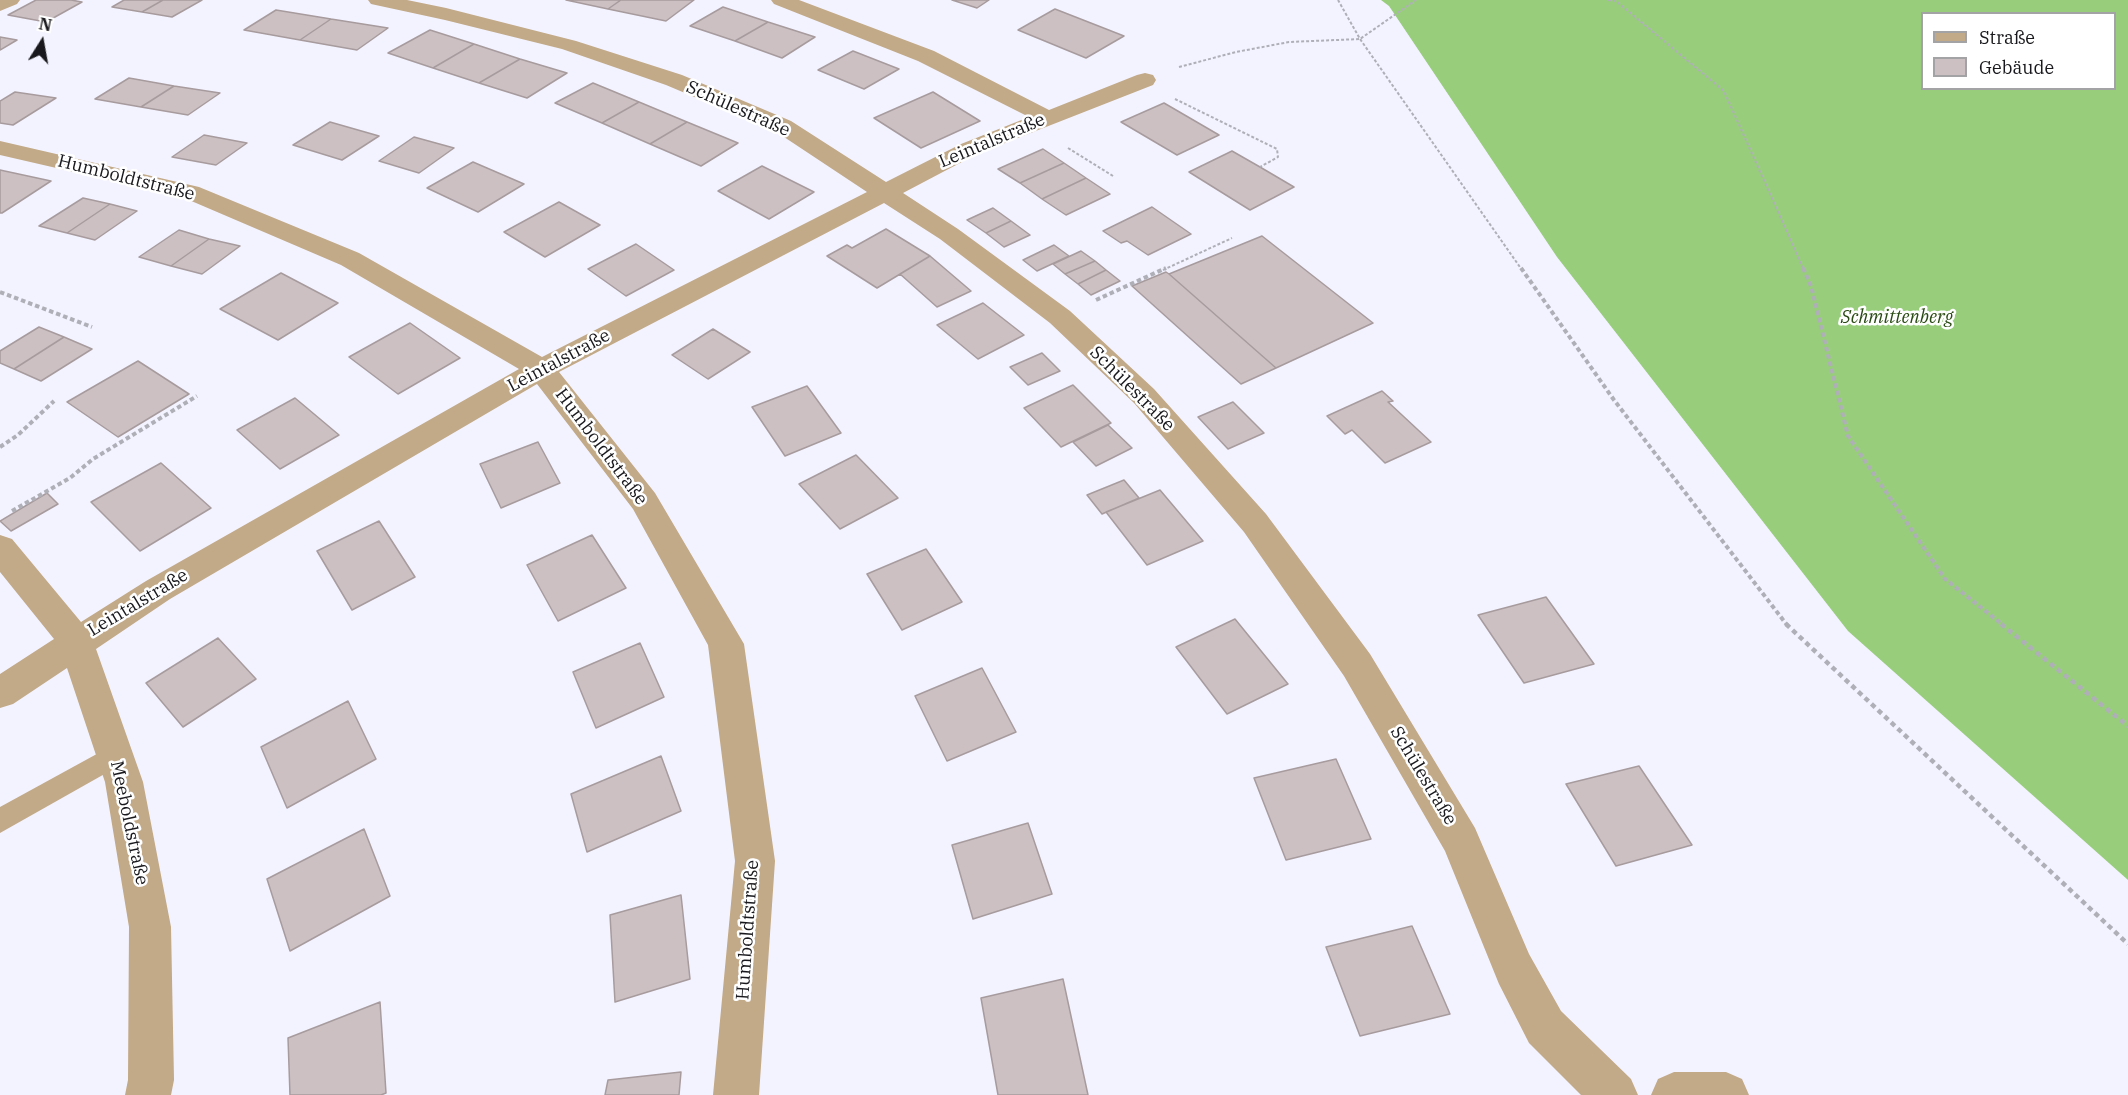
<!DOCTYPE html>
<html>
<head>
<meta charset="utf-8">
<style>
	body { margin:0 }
	#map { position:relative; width:2128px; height:1095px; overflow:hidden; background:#f3f3ff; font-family:"IBM Plex Serif",serif }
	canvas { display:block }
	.legend { position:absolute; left:1921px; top:12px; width:195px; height:78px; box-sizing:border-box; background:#fff; border:2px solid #a3a3a5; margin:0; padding:8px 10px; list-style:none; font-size:18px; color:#19191d }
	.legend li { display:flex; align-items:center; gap:12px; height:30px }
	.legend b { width:30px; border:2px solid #a3a3a5 }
	.north { position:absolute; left:12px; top:12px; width:60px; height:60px; -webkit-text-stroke:4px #fff; paint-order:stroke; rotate:11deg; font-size:16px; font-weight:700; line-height:24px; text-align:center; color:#19191d }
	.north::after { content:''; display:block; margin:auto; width:21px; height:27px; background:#19191d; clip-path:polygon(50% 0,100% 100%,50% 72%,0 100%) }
</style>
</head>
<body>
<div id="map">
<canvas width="2128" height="1095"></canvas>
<ul class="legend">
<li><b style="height:8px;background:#c2a987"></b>Straße</li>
<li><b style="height:16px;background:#ccc0c3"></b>Gebäude</li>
</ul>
<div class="north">N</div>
</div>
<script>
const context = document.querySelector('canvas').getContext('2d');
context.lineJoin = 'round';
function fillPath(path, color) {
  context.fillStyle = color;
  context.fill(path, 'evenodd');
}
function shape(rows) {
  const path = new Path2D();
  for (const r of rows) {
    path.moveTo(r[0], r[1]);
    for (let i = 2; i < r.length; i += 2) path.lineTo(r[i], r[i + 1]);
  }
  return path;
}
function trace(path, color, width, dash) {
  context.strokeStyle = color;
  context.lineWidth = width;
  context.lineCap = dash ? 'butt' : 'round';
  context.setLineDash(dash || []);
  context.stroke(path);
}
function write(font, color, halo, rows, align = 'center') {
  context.font = font + ' "IBM Plex Serif",serif';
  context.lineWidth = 5;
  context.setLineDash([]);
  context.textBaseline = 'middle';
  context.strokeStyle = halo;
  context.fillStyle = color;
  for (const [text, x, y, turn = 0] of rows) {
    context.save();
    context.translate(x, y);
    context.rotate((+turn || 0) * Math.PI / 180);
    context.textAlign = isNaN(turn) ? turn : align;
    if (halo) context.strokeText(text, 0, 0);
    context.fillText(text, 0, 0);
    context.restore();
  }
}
fillPath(shape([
	[1381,0,2128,0,2128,880,1848,631,1557,257,1389,6],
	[1922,14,2114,14,2114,88,1922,88]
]), '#98cd7c');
const building = shape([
	[36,0,71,0,82,2,46,22,8,15,36,0],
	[124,0,163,0,142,12,112,7,124,0],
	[163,0,202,0,172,17,142,12,163,0],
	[566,0,621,0,608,9,566,0],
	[621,0,694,0,666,21,608,9,621,0],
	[952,0,989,0,977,8,952,0],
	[723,7,768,22,735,41,690,26,723,7],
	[1055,9,1124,36,1086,58,1018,30,1055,9],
	[276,10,331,19,300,40,244,30,276,10],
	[331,19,388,28,357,50,300,40,331,19],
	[768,22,815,37,782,58,735,41,768,22],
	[430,30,474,44,433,68,388,53,430,30],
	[0,37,17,40,0,50,0,37],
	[474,44,520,59,479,83,433,68,474,44],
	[853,51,899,69,864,89,818,70,853,51],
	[520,59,567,73,527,98,479,83,520,59],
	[129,78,174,86,141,107,95,99,129,78],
	[593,83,639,102,602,123,555,103,593,83],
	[174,86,220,93,188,115,141,107,174,86],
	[15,92,56,98,13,125,0,123,0,101,15,92],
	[933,92,980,121,921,148,874,118,933,92],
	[639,102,687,122,650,144,602,123,639,102],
	[1164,103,1219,135,1177,155,1121,122,1164,103],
	[330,122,379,136,342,160,293,145,330,122],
	[687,122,738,143,701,166,650,144,687,122],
	[204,135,247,143,216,165,172,157,204,135],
	[414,137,454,148,419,173,379,161,414,137],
	[1043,149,1064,163,1020,183,998,169,1043,149],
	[1232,151,1260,167,1294,187,1250,210,1189,172,1232,151],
	[473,162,524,184,478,212,427,188,473,162],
	[1064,163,1086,178,1042,199,1020,183,1064,163],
	[762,166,814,192,769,219,718,191,762,166],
	[0,170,51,181,2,213,0,213,0,170],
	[1086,178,1110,194,1066,215,1042,199,1086,178],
	[83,198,110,204,67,233,39,226,83,198],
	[559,202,600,225,545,257,504,232,559,202],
	[110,204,137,211,95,240,67,233,110,204],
	[1152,207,1191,234,1148,255,1127,241,1121,243,1103,231,1152,207],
	[993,208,1011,221,986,233,967,220,993,208],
	[1011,221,1030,235,1004,247,986,233,1011,221],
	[886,229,930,256,877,288,827,256,847,245,852,248,886,229],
	[179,230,209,239,171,266,139,257,179,230],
	[1262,236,1373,323,1276,368,1169,274,1262,236],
	[209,239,240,246,202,274,171,266,209,239],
	[636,244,674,270,626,296,588,269,636,244],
	[1054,245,1069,256,1037,271,1023,260,1054,245],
	[1081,251,1095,261,1065,274,1053,264,1081,251],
	[930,256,971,291,937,307,900,274,930,256],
	[1095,261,1106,270,1078,284,1065,274,1095,261],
	[1106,270,1120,281,1091,295,1078,284,1106,270],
	[1166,272,1169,274,1276,368,1241,384,1132,286,1166,272],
	[281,273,338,303,278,340,220,309,281,273],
	[983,303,1024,335,978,359,937,325,983,303],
	[410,323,460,358,398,394,349,357,410,323],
	[39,327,64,337,14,369,0,363,0,351,39,327],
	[713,329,750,352,708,379,672,355,713,329],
	[64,337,92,349,41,381,14,369,64,337],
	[1042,353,1060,371,1028,385,1010,367,1042,353],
	[138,361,189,394,118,437,67,402,138,361],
	[1073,385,1111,423,1061,447,1024,408,1073,385],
	[807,386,841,433,785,456,752,407,807,386],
	[1382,391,1393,401,1388,402,1431,442,1385,463,1352,430,1345,434,1327,416,1382,391],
	[295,398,339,435,280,469,237,430,295,398],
	[1233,402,1264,433,1228,449,1198,417,1233,402],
	[1108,425,1132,448,1096,466,1073,442,1108,425],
	[538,442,560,483,501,508,480,464,538,442],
	[856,455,898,498,840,529,799,484,856,455],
	[161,463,211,508,140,551,91,502,161,463],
	[1124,480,1139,498,1102,514,1087,495,1124,480],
	[1160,490,1203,541,1147,565,1106,512,1160,490],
	[47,493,58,504,11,531,0,521,47,493],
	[379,521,415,577,352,610,317,551,379,521],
	[592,535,626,588,558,621,527,565,592,535],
	[926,549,962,602,902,630,867,574,926,549],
	[1546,597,1594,664,1524,683,1478,615,1546,597],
	[1235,619,1288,684,1227,714,1176,647,1235,619],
	[218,638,256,679,183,727,146,683,218,638],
	[640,643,664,697,596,728,573,672,640,643],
	[982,668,1016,732,947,761,915,696,982,668],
	[348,701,376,759,287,808,261,747,348,701],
	[661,756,681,811,587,852,571,794,661,756],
	[1336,759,1371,839,1286,860,1254,778,1336,759],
	[1639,766,1692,845,1616,866,1566,784,1639,766],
	[1028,823,1052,894,973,919,952,845,1028,823],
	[364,829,390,896,290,951,267,879,364,829],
	[681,895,690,979,615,1002,610,915,681,895],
	[1412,926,1450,1014,1360,1036,1326,947,1412,926],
	[1063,979,1088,1095,998,1095,981,998,1063,979],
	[380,1002,386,1093,381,1095,290,1095,288,1038,380,1002],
	[681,1072,679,1095,605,1095,608,1080,681,1072]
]);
fillPath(building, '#ccc0c3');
trace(building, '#a79b9e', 1.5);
trace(shape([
	[1338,0,1360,39,1522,270],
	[1608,0,1616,1,1724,91,1804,270],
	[1179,67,1236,52,1289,42,1360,39,1416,0],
	[1175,99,1277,149,1278,157,1260,167],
	[1068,148,1113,176],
	[1163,270,1232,238]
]), '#afafb8', 2, [3, 2]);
trace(shape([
	[1521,268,1614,400,1787,625],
	[1803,268,1811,286,1848,436,1945,579,2003,625],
	[0,292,92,327],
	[1096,300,1166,268],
	[0,447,18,435,54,401],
	[12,511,70,478,93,459,197,396]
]), '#afafb8', 4, [4.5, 3]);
trace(shape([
	[1786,624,2128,944],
	[2001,624,2128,726]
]), '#afafb8', 4.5, [5, 4]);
fillPath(shape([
	[115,744,124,747,128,755,124,763,0,833,0,807,115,744]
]), '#c2a987');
fillPath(shape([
	[0,0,20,0,17,4,0,11,0,0],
	[368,0,407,0,446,8,576,41,682,75,791,121,886,182,961,144,1029,117,918,61,774,4,771,0,799,0,934,51,1049,110,1137,75,1145,73,1153,75,1156,80,1153,85,977,154,903,193,958,229,1070,311,1154,389,1266,514,1370,654,1475,828,1529,954,1561,1011,1631,1079,1638,1095,1581,1095,1529,1043,1499,984,1445,851,1344,676,1244,532,1134,403,1050,323,940,239,884,203,559,372,655,493,744,644,775,861,759,1095,713,1095,735,861,708,645,633,509,537,384,170,599,96,649,143,782,171,927,174,1080,171,1095,125,1095,128,1080,129,927,105,782,67,668,13,704,0,708,0,674,54,639,0,572,0,535,12,539,81,622,146,581,519,369,341,265,182,197,0,155,0,141,199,187,359,253,542,357,867,192,775,131,666,85,562,49,445,20,371,4,368,0],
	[1674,1072,1726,1072,1742,1079,1749,1095,1651,1095,1658,1079,1674,1072]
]), '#c2a987');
write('18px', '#19191d', '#fff', [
	["Schülestraße",738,109,24],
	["Leintalstraße",992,141,-23],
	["Humboldtstraße",126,178,14],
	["Leintalstraße",559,361,-28],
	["Schülestraße",1132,389,45],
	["Humboldtstraße",601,447,53],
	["Leintalstraße",138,603,-31],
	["Schülestraße",1423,776,59],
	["Meeboldstraße",129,823,78],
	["Humboldtstraße",748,930,-86]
]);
write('italic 18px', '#294a12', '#fff', [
	["Schmittenberg",1897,318]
]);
</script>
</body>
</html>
